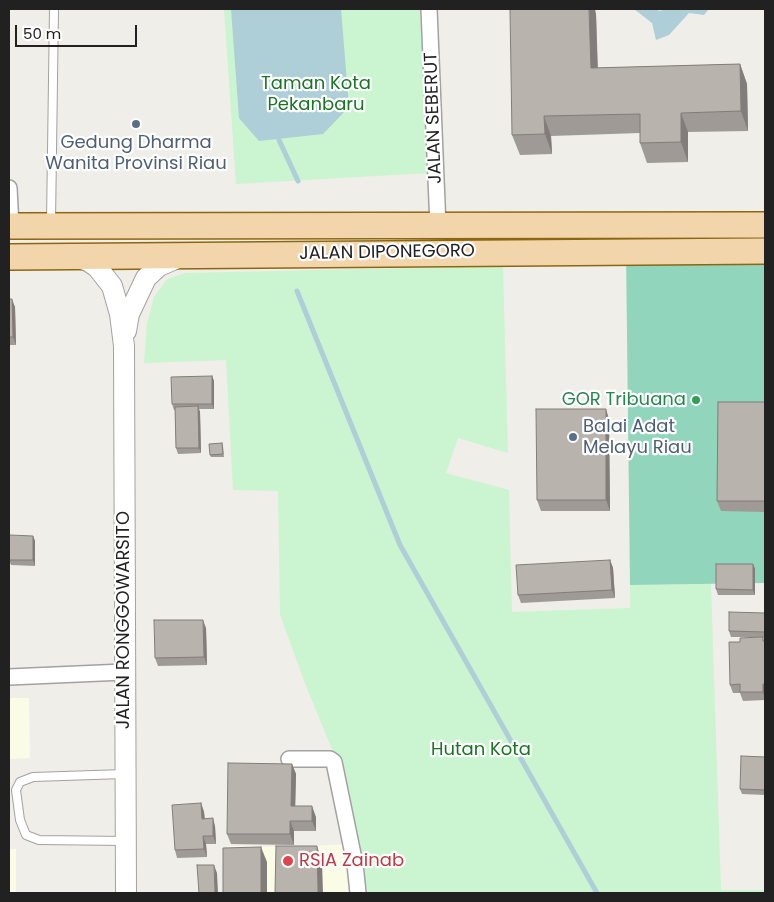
<!DOCTYPE html>
<html>
<head>
<meta charset="utf-8">
<style>
	body { margin:0 }
	#map { position:relative; width:774px; height:902px; overflow:hidden; background:#f0eee8; font-family:Poppins,sans-serif }
	canvas { display:block }
	.frame { position:absolute; inset:0; border:10px solid #212121; pointer-events:none }
	.scale { position:absolute; left:15px; top:25px; width:122px; height:22px; box-sizing:border-box; border:2px solid #212121; border-top:0; padding-left:6px; font-size:15px; line-height:18px; white-space:nowrap; color:#212121; -webkit-text-stroke:4px #fff; paint-order:stroke }
</style>
</head>
<body>
<div id="map">
<canvas width="774" height="902"></canvas>
<div class="frame"></div>
<div class="scale">50 m</div>
</div>
<script>
const context = document.querySelector('canvas').getContext('2d');
context.lineJoin = 'round';
function fillPath(path, color) {
  context.fillStyle = color;
  context.fill(path, 'evenodd');
}
function shape(rows) {
  const path = new Path2D();
  for (const r of rows) {
    path.moveTo(r[0], r[1]);
    for (let i = 2; i < r.length; i += 2) path.lineTo(r[i], r[i + 1]);
  }
  return path;
}
function trace(path, color, width, dash) {
  context.strokeStyle = color;
  context.lineWidth = width;
  context.lineCap = dash ? 'butt' : 'round';
  context.setLineDash(dash || []);
  context.stroke(path);
}
function write(font, color, halo, rows, align = 'center') {
  context.font = font + ' Poppins,sans-serif';
  context.lineWidth = 4.5;
  context.setLineDash([]);
  context.textBaseline = 'middle';
  context.strokeStyle = halo;
  context.fillStyle = color;
  for (const [text, x, y, turn = 0] of rows) {
    context.save();
    context.translate(x, y);
    context.rotate((+turn || 0) * Math.PI / 180);
    context.textAlign = isNaN(turn) ? turn : align;
    if (halo) context.strokeText(text, 0, 0);
    context.fillText(text, 0, 0);
    context.restore();
  }
}
fillPath(shape([
	[9,698,29,698,30,758,9,759],
	[347,844,355,893,226,893,227,846,298,847],
	[9,849,16,849,16,893,9,893]
]), '#fbfce5');
fillPath(shape([
	[224,9,420,9,429,173,236,184],
	[503,266,508,453,458,438,446,473,509,490,512,612,630,608,630,585,711,584,721,890,765,890,765,893,368,893,338,764,306,686,280,615,278,491,233,490,226,360,144,363,147,324,154,297,167,279,185,273]
]), '#cbf4d0');
fillPath(shape([
	[626,251,765,252,765,583,630,585]
]), '#90d5bc');
fillPath(shape([
	[231,9,341,9,349,107,323,134,259,141,239,118],
	[634,9,657,9,659,11,666,9,708,10,704,15,689,13,669,35,656,40,652,23]
]), '#aeced8');
trace(shape([
	[279,140,298,181],
	[297,291,400,545,597,893]
]), '#aeced8', 5);
const service = shape([
	[51,222,54,9],
	[124,774,33,777,20,782,16,790,20,820,26,835,39,840,126,841]
]);
const minor = shape([
	[429,9,438,227],
	[9,188,11,226],
	[9,677,124,672],
	[289,759,330,759,334,762,355,864,358,893]
]);
const tertiary = shape([
	[74,257,88,261,97,267,112,286,120,314,124,346,126,893],
	[126,331,129,314,146,278,159,266,180,257]
]);
const primary = shape([
	[9,226,765,225],
	[9,257,765,251]
]);
trace(service, '#a2a2a2', 10);
trace(minor, '#a2a2a2', 18);
trace(tertiary, '#a2a2a2', 22);
trace(primary, '#8c6712', 28);
trace(service, '#fff', 8);
trace(minor, '#fff', 15);
trace(tertiary, '#fff', 20);
trace(primary, '#f2d5ab', 25);
fillPath(shape([
	[596,14,598,68,740,64,747,84,748,131,688,132,688,162,647,163,640,143,640,133,551,136,552,154,520,155,512,135],
	[9,299,15,307,16,345,9,345],
	[212,376,214,381,214,409,199,409,200,412,201,453,178,454,176,448,175,410,174,410,172,404],
	[765,402,765,512,721,511,717,501],
	[609,419,610,511,541,511,537,500],
	[222,443,223,446,224,457,211,457,210,455],
	[33,536,35,541,35,566,11,565,9,560],
	[610,560,613,568,615,598,521,603,518,595],
	[753,564,755,569,755,595,718,595,716,589],
	[765,613,765,638,763,637,764,641,765,641,765,700,743,701,740,693,733,693,730,685,740,642,763,637,731,637,729,631],
	[206,628,207,665,158,666,155,658],
	[765,757,765,795,742,794,740,789],
	[292,764,296,774,295,806,316,817,316,831,294,831,294,845,231,844,227,834],
	[201,803,204,812,205,819,215,826,216,844,206,844,207,857,177,858,175,850]
]), '#9f9a96');
fillPath(shape([
	[589,9,595,9,596,14,598,88,591,68],
	[740,64,747,84,748,131,741,111],
	[681,113,688,132,688,162,681,142],
	[544,116,551,136,552,154,545,134],
	[12,299,15,307,16,345,13,337],
	[212,376,214,381,214,409,212,404],
	[198,406,200,412,201,453,199,448],
	[606,409,609,419,610,511,606,500],
	[33,536,35,541,35,566,33,560],
	[610,560,613,568,615,598,612,590],
	[753,564,755,569,755,595,753,590],
	[203,620,206,628,207,665,204,657],
	[763,684,765,690,765,698,763,692],
	[292,764,296,774,295,816,291,806],
	[201,803,204,812,205,827,202,819],
	[312,806,316,817,316,831,312,821],
	[213,818,215,826,216,844,213,836],
	[290,821,294,831,294,845,290,834],
	[203,836,206,844,207,857,204,849],
	[317,846,322,861,323,893,318,893],
	[261,847,267,862,267,893,261,893],
	[214,865,217,873,218,893,215,893]
]), '#827d7a');
const building = shape([
	[510,9,589,9,591,68,740,64,741,111,681,113,681,142,640,143,640,114,544,116,545,134,512,135,510,9],
	[9,299,12,299,13,337,9,337,9,299],
	[212,376,212,404,172,404,171,377,212,376],
	[718,402,765,402,765,501,717,501,718,402],
	[198,406,199,448,176,448,175,407,198,406],
	[536,409,606,409,606,500,537,500,536,409],
	[222,443,223,454,210,455,209,444,222,443],
	[9,535,33,536,33,560,9,560,9,535],
	[610,560,612,590,518,595,516,565,610,560],
	[716,564,753,564,753,590,716,589,716,564],
	[729,612,765,613,765,632,729,631,729,612],
	[154,620,203,620,204,657,155,658,154,620],
	[763,637,763,641,765,641,765,684,763,684,763,692,740,692,740,684,730,685,729,642,740,642,740,638,763,637],
	[741,756,765,757,765,790,740,789,741,756],
	[228,763,292,764,291,806,312,806,312,821,290,821,290,834,227,834,228,763],
	[201,803,202,819,213,818,213,836,203,836,204,849,175,850,172,805,201,803],
	[276,846,317,846,318,893,275,893,276,846],
	[261,847,261,893,223,893,223,848,261,847],
	[197,865,214,865,215,893,199,893,197,865]
]);
fillPath(building, '#b9b3ae');
trace(building, '#827d7a', 1);
for (const [x, y, r, color] of [
	[136,124,5,"#5c6f8a"],
	[696,400,5,"#2e9e5b"],
	[573,437,5,"#5c6f8a"],
	[288,861,6,"#e0444e"]
]) {
  const dot = new Path2D();
  dot.arc(x, y, r, 0, 2 * Math.PI);
  context.fillStyle = color;
  context.fill(dot);
  trace(dot, '#fff', 2);
}
write('18px', '#197423', '#fff', [
	["Taman Kota",316,84],
	["Pekanbaru",316,105],
	["Hutan Kota",481,750]
]);
write('18px', '#212121', '#fff', [
	["JALAN SEBERUT",434,118,-92],
	["JALAN DIPONEGORO",387,253,-1],
	["JALAN RONGGOWARSITO",124,620,-90]
]);
write('18px', '#4e5e75', '#fff', [
	["Gedung Dharma",136,143],
	["Wanita Provinsi Riau",136,164],
	["Balai Adat",583,427,"left"],
	["Melayu Riau",583,448,"left"]
]);
write('18px', '#27864d', '#fff', [
	["GOR Tribuana",686,400]
], 'right');
write('18px', '#be3a42', '#fff', [
	["RSIA Zainab",299,861]
], 'left');
</script>
</body>
</html>
